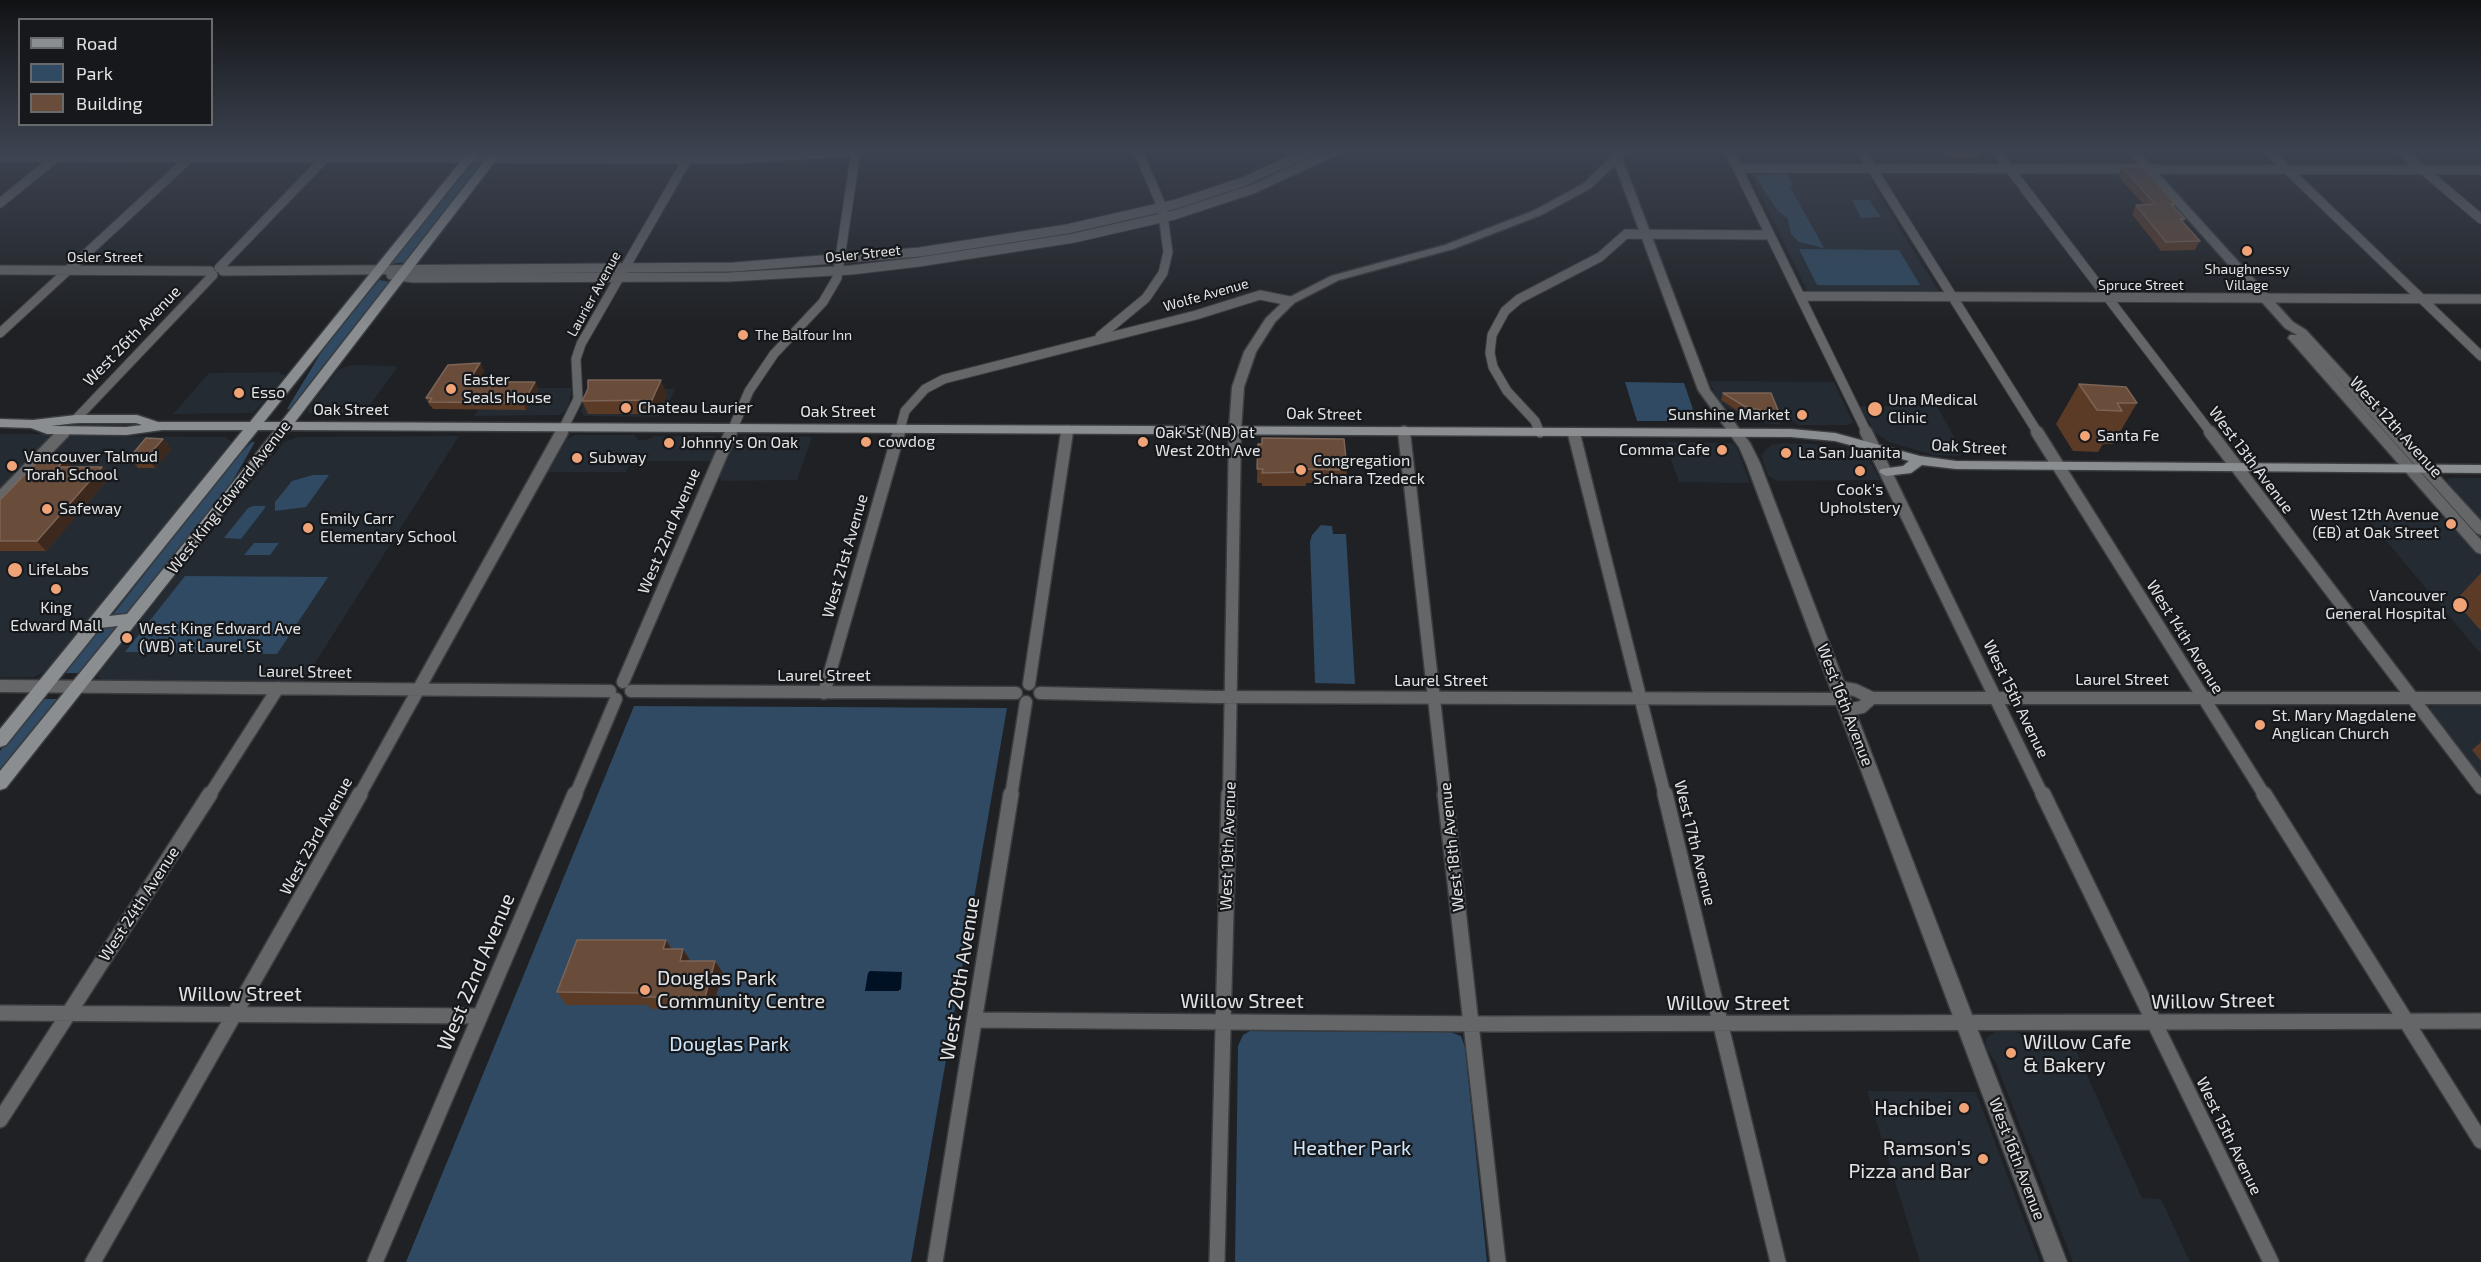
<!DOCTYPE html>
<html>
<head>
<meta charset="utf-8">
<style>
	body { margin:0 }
	#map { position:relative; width:2481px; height:1262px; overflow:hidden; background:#1f2124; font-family:"Exo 2",sans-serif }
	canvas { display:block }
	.legend { position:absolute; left:18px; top:18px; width:195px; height:108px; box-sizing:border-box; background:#16181b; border:2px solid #686a6c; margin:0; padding:8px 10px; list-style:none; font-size:18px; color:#e2e4e5 }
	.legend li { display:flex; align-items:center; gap:12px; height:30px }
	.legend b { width:30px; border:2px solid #686a6c }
</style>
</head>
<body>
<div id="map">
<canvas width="2481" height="1262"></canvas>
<ul class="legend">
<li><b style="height:8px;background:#8b8e90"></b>Road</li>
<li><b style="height:16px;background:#2f4a62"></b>Park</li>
<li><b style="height:16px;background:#6a4c3b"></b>Building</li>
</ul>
</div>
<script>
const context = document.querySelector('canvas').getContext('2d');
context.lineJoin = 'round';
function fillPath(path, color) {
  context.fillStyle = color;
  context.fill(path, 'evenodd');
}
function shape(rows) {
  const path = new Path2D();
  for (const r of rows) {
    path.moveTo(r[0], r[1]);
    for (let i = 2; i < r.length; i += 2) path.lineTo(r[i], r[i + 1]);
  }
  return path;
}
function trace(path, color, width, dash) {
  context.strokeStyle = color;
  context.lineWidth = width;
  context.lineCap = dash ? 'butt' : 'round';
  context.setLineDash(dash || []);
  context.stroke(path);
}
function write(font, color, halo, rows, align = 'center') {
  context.font = font + ' "Exo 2",sans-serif';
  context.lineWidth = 4.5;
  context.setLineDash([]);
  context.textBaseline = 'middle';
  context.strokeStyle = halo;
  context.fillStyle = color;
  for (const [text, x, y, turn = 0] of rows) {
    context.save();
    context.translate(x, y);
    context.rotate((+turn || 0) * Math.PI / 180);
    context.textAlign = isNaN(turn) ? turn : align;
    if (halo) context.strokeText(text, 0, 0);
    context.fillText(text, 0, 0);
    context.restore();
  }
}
fillPath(shape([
	[1750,173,1865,173,1939,292,1808,292],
	[350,365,398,366,363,415,308,413,308,409,338,370],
	[280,372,279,374,286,375,253,413,173,414,209,373],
	[1709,381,1834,382,1853,422,1849,425,1798,425,1791,420,1782,420,1780,425,1757,422,1742,417,1719,402],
	[491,388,572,388,568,409,560,415,474,416],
	[586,388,675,389,664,413,656,417,584,416,581,411],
	[1860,406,1937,406,1963,453,1959,456,1933,455,1889,442,1875,433],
	[0,434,46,434,51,437,0,492],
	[575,435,635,435,638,440,647,440,654,436,713,436,719,443,712,461,631,461,626,472,548,472,567,439],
	[70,436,225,437,232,442,46,671,34,677,0,677,0,507,63,440],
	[459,436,303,682,104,680,98,677,100,671,284,442,297,437],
	[740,437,747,436,812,437,797,480,722,481,719,477,731,445],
	[1668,442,1732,443,1737,448,1750,483,1679,482,1666,446],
	[1781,443,1812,444,1856,452,1868,458,1880,480,1778,481,1768,476,1761,455,1771,445],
	[2451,478,2481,478,2481,519,2448,484,2447,479],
	[2367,518,2448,518,2481,556,2481,654],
	[2436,705,2481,705,2481,777,2432,713,2430,707],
	[1995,1032,2016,1032,2025,1037,2070,1037,2142,1198,2161,1199,2190,1262,2073,1262,1995,1061,1986,1048,1986,1038],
	[1867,1091,1976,1092,2040,1262,1920,1262]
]), '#242b32');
fillPath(shape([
	[484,163,407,262,390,264,470,164],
	[1787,174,1792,185,1790,187,1824,248,1799,242,1791,234,1788,219,1778,211,1754,175],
	[1852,200,1869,200,1881,217,1861,218],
	[1799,249,1899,250,1920,285,1817,285],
	[379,280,391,282,292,409,287,409,325,346],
	[1625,382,1684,383,1697,421,1637,421],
	[252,442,255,442,228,489,128,614,111,617,236,457],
	[313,475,329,475,306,507,275,511,275,502,292,481],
	[253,506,265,506,265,508,241,539,224,538,248,508],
	[1321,525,1332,526,1333,534,1346,534,1355,684,1315,683,1310,542,1312,535],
	[254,543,279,543,270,555,244,555],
	[185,576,328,577,277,654,125,652],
	[119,626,92,661,78,673,63,673,98,630],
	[42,699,57,699,49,714,0,774,0,751],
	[634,706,1007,708,911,1262,406,1262],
	[1250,1031,1450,1032,1461,1036,1465,1047,1487,1262,1235,1262,1238,1046,1243,1035]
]), '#2f4a62');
fillPath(shape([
	[870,971,902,972,901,989,898,991,865,991,868,973]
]), '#001124');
const minorFar2 = shape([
	[1729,151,1867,433],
	[1861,151,2038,433],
	[1996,151,2211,433],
	[2268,151,2481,356],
	[2401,151,2481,219],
	[0,157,738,159,859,151],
	[1737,168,2481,170],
	[0,203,58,156],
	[219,268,328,155],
	[0,270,210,271],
	[223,271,734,267,920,252,1067,229,1176,204,1243,182,1311,151],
	[391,275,413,278,729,277,851,270,919,262,1074,238,1174,215,1253,189,1335,151],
	[1800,296,2481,299],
	[0,333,193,155],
	[1100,336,1146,298,1163,273,1168,252,1162,207,1138,151],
	[76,419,213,275],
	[63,433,65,431],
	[561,433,578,399,576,359,581,344,692,151],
	[731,433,749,391,774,354,823,302,837,278,856,151],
	[899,433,905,411,925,389,944,379,1196,315,1260,295,1290,301],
	[1067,433,1067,430],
	[1235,433,1235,430],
	[1540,433,1535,421,1507,391,1493,367,1490,353,1492,335,1505,311,1519,299,1600,257,1626,234,1769,235]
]);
const minorFar1 = shape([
	[1404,432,1445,796],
	[1866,432,2043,796],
	[2037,432,2265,796],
	[2210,432,2481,788],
	[1574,434,1665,796],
	[0,498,64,432],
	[623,682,731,432],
	[1029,684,1067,432],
	[0,686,610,691],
	[1838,687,1855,690,1872,698,2481,698],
	[631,691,1016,693],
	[824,693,899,432],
	[1040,693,1215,697,1842,699],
	[1847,710,1862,707,1872,698],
	[209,796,278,688],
	[359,796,562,432],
	[575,796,616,699],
	[1011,796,1026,702],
	[1229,796,1235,432]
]);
const minor = shape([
	[1445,794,1498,1262],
	[1665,794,1778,1262],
	[2043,794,2271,1262],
	[2264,794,2481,1141],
	[0,1013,480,1016],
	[974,1020,1492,1024,2481,1021],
	[0,1120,210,794],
	[93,1262,360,794],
	[375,1262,575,794],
	[935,1262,1011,794],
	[1217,1262,1229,794]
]);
const tertiary = shape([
	[1617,151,1628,151,1622,158,1710,390,1750,443,1760,463,2067,1262,2045,1262,1746,463,1739,447,1698,390,1615,165,1591,188,1541,215,1453,249,1339,280,1294,303,1275,322,1256,352,1244,387,1241,430,1235,434,1229,430,1232,387,1244,352,1266,318,1286,299,1331,276,1445,245,1533,211,1583,184,1617,151],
	[2127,151,2138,151,2293,322,2306,330,2481,521,2481,535,2476,533,2316,355,2481,540,2481,554,2476,552,2288,338,2290,335,2297,335,2285,328,2127,151]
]);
const secondary = shape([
	[469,151,480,151,264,422,281,422,492,151,503,151,295,422,1791,429,1835,433,1920,456,1956,461,2481,465,2481,473,1956,469,1922,465,1911,473,1886,476,1879,472,1881,469,1903,466,1909,461,1835,441,1791,437,289,430,6,788,0,790,0,771,118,626,100,628,6,745,0,747,0,729,243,430,162,430,126,435,47,434,31,428,0,427,0,419,33,420,76,415,137,415,158,422,250,422,469,151],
	[76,423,136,423,142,425,126,427,51,426,76,423],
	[258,430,275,430,127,614,109,616,258,430]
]);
trace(minorFar2, '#3a3c3f', 11);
trace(minorFar1, '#3a3c3f', 15);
trace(minor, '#3a3c3f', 18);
trace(tertiary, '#3a3c3f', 3);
trace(secondary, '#3a3c3f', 3);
trace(minorFar2, '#656668', 9);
trace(minorFar1, '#656668', 12);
trace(minor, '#656668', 15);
fillPath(tertiary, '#656668');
fillPath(secondary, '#8b8e90');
fillPath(shape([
	[1942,151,1982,151,1979,158,1947,157],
	[2122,167,2175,204,2174,206,2185,219,2183,222,2200,241,2195,250,2161,251,2132,214,2136,205,2144,205,2118,176],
	[480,363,484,371,476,382,535,382,538,390,526,410,433,409,431,406,430,406,426,398],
	[2079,384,2137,403,2113,444,2103,444,2098,452,2073,451,2056,424],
	[1723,393,1780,415,1778,422,1741,413,1721,400],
	[667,394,658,414,588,414,582,401],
	[163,439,171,449,155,468,138,468,130,457],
	[1258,444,1347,470,1346,483,1306,483,1306,486,1262,486,1262,483,1257,483],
	[65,459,72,467,102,467,110,477,46,551,0,551,0,500],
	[2481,573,2481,631,2455,601],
	[2481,742,2481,761,2472,750],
	[671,949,683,949,690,961,715,961,723,973,712,1009,651,1009,648,1005,566,1005,557,992]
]), '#5b3a26');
fillPath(shape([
	[480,363,484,371,472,390,468,382],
	[661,380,667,394,658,414,652,400],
	[535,382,538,390,526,410,523,403],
	[163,439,171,449,155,468,147,457],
	[65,459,74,469,58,467],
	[102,467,110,477,46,551,37,541],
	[666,940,674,953,663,949],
	[683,949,691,962,680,961],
	[715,961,723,973,712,1009,705,997]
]), '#3d281d');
const building = shape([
	[2122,167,2143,167,2175,204,2171,204,2185,219,2180,219,2200,241,2166,242,2136,205,2155,204,2122,167],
	[480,363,468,382,535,382,523,403,429,402,432,398,426,398,448,365,480,363],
	[588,380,661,380,652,400,582,401,588,389,588,380],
	[2079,384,2126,387,2137,403,2117,403,2122,411,2097,410,2079,384],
	[1723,393,1771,393,1780,415,1744,406,1723,393],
	[146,438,163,439,147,457,130,457,146,438],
	[1262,438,1344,439,1347,470,1307,469,1306,472,1262,473,1263,469,1257,469,1258,444,1262,444,1262,438],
	[40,459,65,459,58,467,102,467,37,541,0,541,0,500,40,459],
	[577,940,666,940,663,949,683,949,680,961,715,961,705,997,643,997,644,993,557,992,577,940]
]);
fillPath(building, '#6a4c3b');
trace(building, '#7c6456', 1.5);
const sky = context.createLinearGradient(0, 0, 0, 328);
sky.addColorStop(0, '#111214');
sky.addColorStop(0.46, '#3c4350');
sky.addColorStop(1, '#3c435000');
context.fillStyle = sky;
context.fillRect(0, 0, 2481, 328);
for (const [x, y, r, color] of [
	[2247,251,6,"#efa377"],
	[743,335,6,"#efa377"],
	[451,389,6,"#efa377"],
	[239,393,6,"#efa377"],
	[626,408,6,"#efa377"],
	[1875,409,8,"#efa377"],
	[1802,415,6,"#efa377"],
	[2085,436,6,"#efa377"],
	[866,442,6,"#efa377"],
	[1143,442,6,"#efa377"],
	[669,443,6,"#efa377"],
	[1722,450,6,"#efa377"],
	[1786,453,6,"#efa377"],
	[577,458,6,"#efa377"],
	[12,466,6,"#efa377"],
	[1301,470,6,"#efa377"],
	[1860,471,6,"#efa377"],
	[47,509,6,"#efa377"],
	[2451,524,6,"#efa377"],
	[308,528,6,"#efa377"],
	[15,570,8,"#efa377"],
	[56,589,6,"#efa377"],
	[2460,605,8,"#efa377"],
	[127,638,6,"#efa377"],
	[2260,725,6,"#efa377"],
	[645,990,6,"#efa377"],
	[2011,1053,6,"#efa377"],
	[1964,1108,6,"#efa377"],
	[1983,1159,6,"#efa377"]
]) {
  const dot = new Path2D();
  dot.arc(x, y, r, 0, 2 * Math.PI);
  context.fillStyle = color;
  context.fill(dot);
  trace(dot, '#16181b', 2);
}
write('14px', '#e2e4e5', '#16181b', [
	["Osler Street",863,254,-6],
	["Osler Street",105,257],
	["Spruce Street",2141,285],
	["Laurier Avenue",594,294,-61],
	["Wolfe Avenue",1206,295,-16]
]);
write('14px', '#e2e4e5', '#16181b', [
	["Shaughnessy",2247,269],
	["Village",2247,285],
	["The Balfour Inn",755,335,"left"]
]);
write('16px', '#e2e4e5', '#16181b', [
	["West 26th Avenue",132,336,-46],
	["Oak Street",351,410],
	["Oak Street",838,412],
	["Oak Street",1324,414,1],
	["West 12th Avenue",2396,427,48],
	["Oak Street",1969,447,3],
	["West 13th Avenue",2251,460,53],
	["West King Edward Avenue",229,497,-52],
	["West 22nd Avenue",669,531,-67],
	["West 21st Avenue",845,556,-74],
	["West 14th Avenue",2185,637,58],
	["Laurel Street",305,672,1],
	["Laurel Street",824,676],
	["Laurel Street",2122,680],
	["Laurel Street",1441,681],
	["West 15th Avenue",2016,699,64],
	["West 16th Avenue",1845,705,69],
	["West 23rd Avenue",316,836,-61],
	["West 17th Avenue",1695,843,76],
	["West 19th Avenue",1228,846,-88],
	["West 18th Avenue",1452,847,-96],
	["West 24th Avenue",139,904,-57],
	["West 15th Avenue",2229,1136,64],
	["West 16th Avenue",2017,1159,69]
]);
write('16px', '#e2e4e5', '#16181b', [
	["Easter",463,380],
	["Seals House",463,398],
	["Esso",251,393],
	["Una Medical",1888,400],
	["Clinic",1888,418],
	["Chateau Laurier",638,408],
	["Sunshine Market",1790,415,"right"],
	["Oak St (NB) at",1155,433],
	["West 20th Ave",1155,451],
	["Santa Fe",2097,436],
	["cowdog",878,442],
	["Johnny's On Oak",681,443],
	["Comma Cafe",1710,450,"right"],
	["La San Juanita",1798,453],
	["Vancouver Talmud",24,457],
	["Torah School",24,475],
	["Subway",589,458],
	["Congregation",1313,461],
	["Schara Tzedeck",1313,479],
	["Cook's",1860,490,"center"],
	["Upholstery",1860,508,"center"],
	["Safeway",59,509],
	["West 12th Avenue",2439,515,"right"],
	["(EB) at Oak Street",2439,533,"right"],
	["Emily Carr",320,519],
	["Elementary School",320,537],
	["LifeLabs",28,570],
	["Vancouver",2446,596,"right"],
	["General Hospital",2446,614,"right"],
	["King",56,608,"center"],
	["Edward Mall",56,626,"center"],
	["West King Edward Ave",139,629],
	["(WB) at Laurel St",139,647],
	["St. Mary Magdalene",2272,716],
	["Anglican Church",2272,734]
], 'left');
write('20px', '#e2e4e5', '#16181b', [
	["West 22nd Avenue",476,972,-67],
	["West 20th Avenue",960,979,-81],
	["Willow Street",240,994],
	["Willow Street",1242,1001],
	["Willow Street",2213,1001,-1],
	["Willow Street",1728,1003]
]);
write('20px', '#e2e4e5', '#16181b', [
	["Douglas Park",657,978],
	["Community Centre",657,1001],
	["Willow Cafe",2023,1042],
	["& Bakery",2023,1065],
	["Hachibei",1952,1108,"right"],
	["Ramson's",1971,1148,"right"],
	["Pizza and Bar",1971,1171,"right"]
], 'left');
write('20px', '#d0e6fb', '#16181b', [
	["Douglas Park",729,1044],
	["Heather Park",1352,1148]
]);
</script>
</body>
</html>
